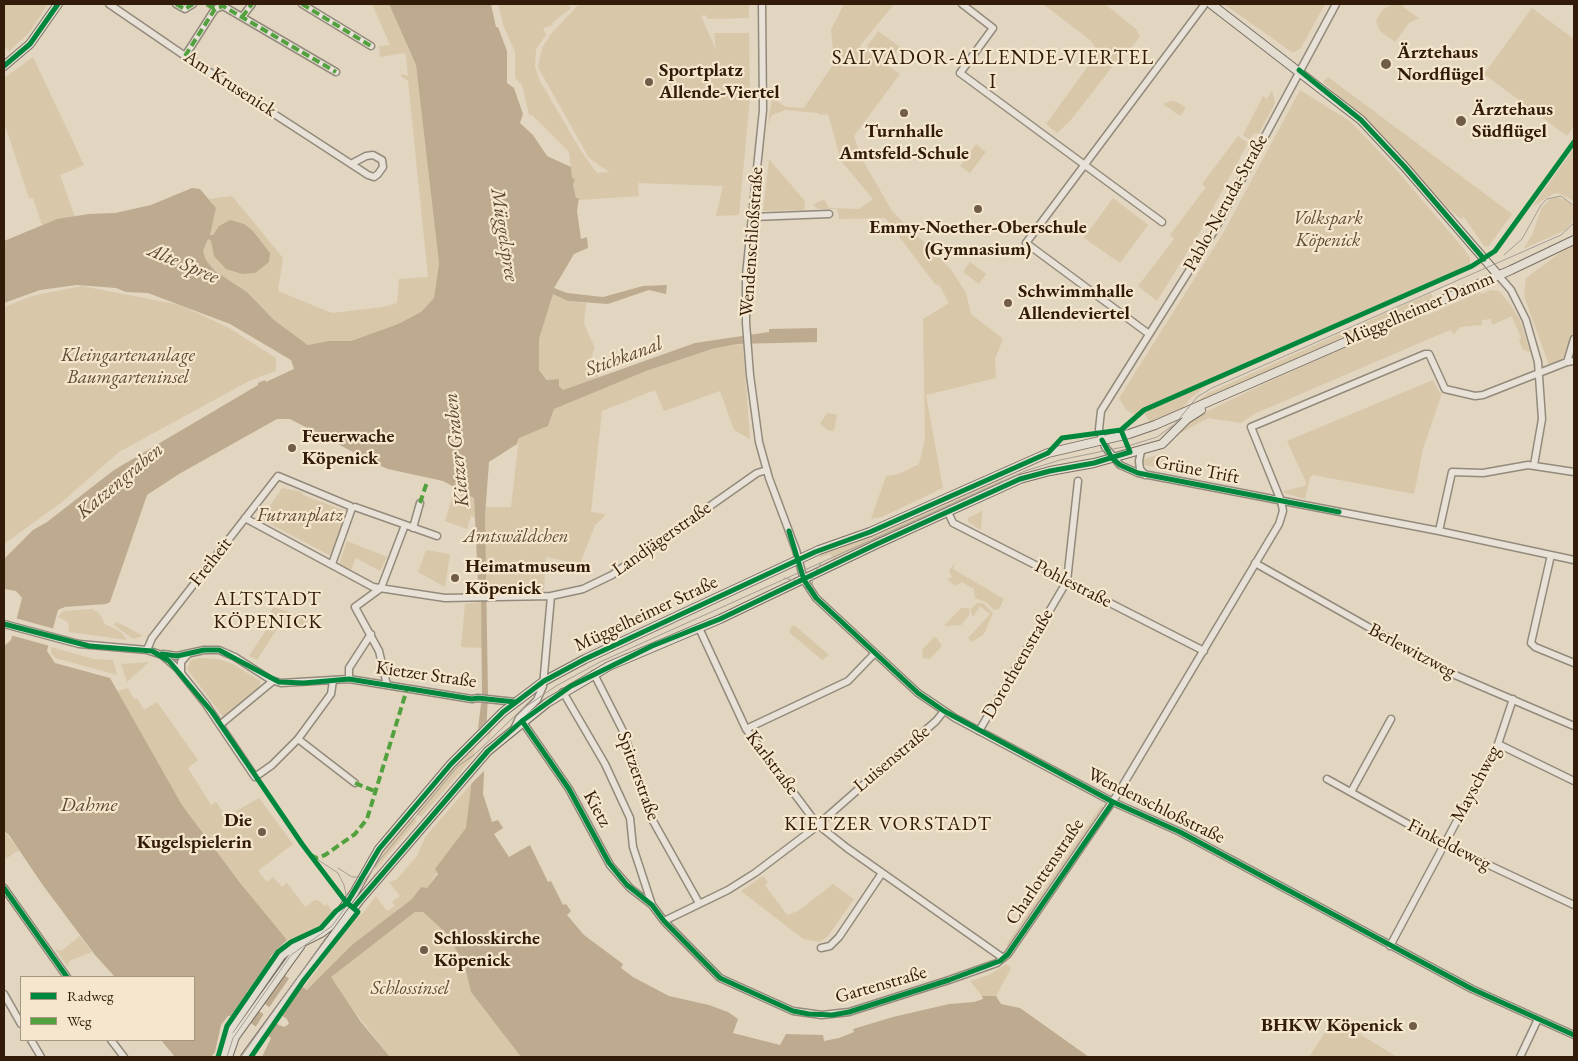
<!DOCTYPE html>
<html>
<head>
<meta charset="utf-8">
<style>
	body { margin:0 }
	#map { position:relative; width:1578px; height:1061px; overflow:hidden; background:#e2d6c1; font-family:"EB Garamond",serif }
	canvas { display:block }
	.frame { position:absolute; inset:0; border:5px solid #321b08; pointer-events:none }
	.legend { position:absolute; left:20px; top:976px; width:175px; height:65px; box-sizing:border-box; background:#f5e7ce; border:1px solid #a7957f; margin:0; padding:6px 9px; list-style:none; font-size:15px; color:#321b08 }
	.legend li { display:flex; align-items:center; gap:10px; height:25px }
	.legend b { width:25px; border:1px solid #a7957f }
</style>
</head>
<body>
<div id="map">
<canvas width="1578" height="1061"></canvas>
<div class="frame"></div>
<ul class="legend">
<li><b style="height:6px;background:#00873e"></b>Radweg</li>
<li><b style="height:6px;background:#52a13e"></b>Weg</li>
</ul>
</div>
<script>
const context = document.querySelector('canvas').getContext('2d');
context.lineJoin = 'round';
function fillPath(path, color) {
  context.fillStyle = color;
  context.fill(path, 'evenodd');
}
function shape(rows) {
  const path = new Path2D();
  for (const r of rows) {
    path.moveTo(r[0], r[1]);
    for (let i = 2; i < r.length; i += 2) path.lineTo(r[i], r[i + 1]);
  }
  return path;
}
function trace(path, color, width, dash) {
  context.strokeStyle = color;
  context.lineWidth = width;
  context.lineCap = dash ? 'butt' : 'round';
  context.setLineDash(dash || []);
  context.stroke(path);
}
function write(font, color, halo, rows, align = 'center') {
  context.font = font + ' "EB Garamond",serif';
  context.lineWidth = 4.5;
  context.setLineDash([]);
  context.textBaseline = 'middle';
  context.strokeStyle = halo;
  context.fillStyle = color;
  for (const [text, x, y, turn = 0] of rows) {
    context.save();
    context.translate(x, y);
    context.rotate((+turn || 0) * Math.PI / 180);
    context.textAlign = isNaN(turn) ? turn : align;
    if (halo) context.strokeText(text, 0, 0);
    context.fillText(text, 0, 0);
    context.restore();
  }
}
fillPath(shape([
	[4,4,48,4,29,33,9,51,4,47],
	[372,4,389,4,416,65,439,263,434,298,421,312,398,324,351,341,328,341,308,345,274,320,247,292,215,271,205,260,203,251,208,239,211,241,211,248,213,235,210,234,216,208,209,199,232,196,283,258,278,291,332,313,383,307,397,303,399,279,428,277,408,81,401,76,401,74,408,76,406,56,404,53,380,57,379,46,390,45],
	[498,4,569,4,570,9,552,23,553,25,543,28,546,35,536,49,535,67,540,81,581,151,597,173,609,172,589,158,538,67,542,48,551,34,579,4,749,4,749,18,708,19,705,15,701,16,716,50,714,33,749,33,750,98,739,215,716,216,723,186,638,183,639,196,579,200,579,198,576,198,573,183,575,179,572,178,569,152,532,115,529,115,522,85,515,78,515,52,503,25],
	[844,4,894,4,860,46,900,74,854,136,861,157,892,211,950,268,966,293,971,314,1003,339,995,359,996,378,926,395,943,488,882,517,871,519,886,476,899,474,919,464,925,439,923,319,949,303,940,286,935,284,885,218,839,219,837,209,818,209,813,205,824,199,829,208,859,209,873,199,841,161,828,114,820,115,818,113,785,110,772,115,768,123,772,98,786,107,804,108,834,63,831,30],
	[1043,4,1105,4,1136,29,1140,36,1127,54,1123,53,1071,120,1057,133,1046,124,1094,58,1095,47,1090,40],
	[1224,4,1325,4,1301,48,1293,53],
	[1393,4,1404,4,1403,7,1419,18,1409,23,1395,42,1380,31,1376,21,1382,10],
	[1532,8,1574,39,1574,126,1567,136,1484,74],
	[878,31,900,47,889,62,867,46],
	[33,57,84,165,60,175,75,217,57,219,42,225,33,198,29,198,4,122,4,78],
	[1328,77,1512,214,1488,247,1484,246,1464,217,1461,219,1449,209,1423,183,1384,137,1323,82],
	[1272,90,1275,103,1259,133,1253,134,1250,140,1243,135,1263,96,1267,99],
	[1300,90,1351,122,1394,167,1464,249,1470,258,1470,264,1467,268,1206,386,1190,399,1181,410,1150,422,1143,412,1135,415,1126,410,1119,398,1222,235],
	[1171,101,1177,102,1186,108,1180,116,1163,104],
	[1238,136,1248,143,1201,230,1157,301,1138,286,1174,239,1170,235,1206,187,1202,184],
	[976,144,986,152,970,173,960,166],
	[1574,148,1574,201,1561,194,1555,193,1532,207],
	[769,159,805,201,804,210,763,211],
	[1556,197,1566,200,1574,208,1574,218,1570,225,1566,230,1523,249,1532,235,1542,207,1550,199],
	[1113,198,1148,225,1120,263,1084,238],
	[1574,245,1574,330,1562,361,1549,365,1524,296,1526,278,1561,252],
	[970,262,986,274,979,284,963,272],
	[82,286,180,305,229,328,276,358,276,371,251,380,119,452,62,502,4,544,4,307,32,296],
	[1491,290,1499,291,1510,304,1520,320,1530,352,1523,350,1519,340,1521,338,1512,316,1492,325,1491,319,1482,320,1482,325,1460,327,1454,334,1450,330,1254,414,1241,423,1208,418,1181,433,1181,431,1193,418,1266,383,1408,319,1430,314,1480,292,1481,294],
	[553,293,568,301,586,303,584,324,595,348,591,358,593,368,599,377,563,390,559,386,559,379,548,380,539,370,539,339],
	[1431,293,1433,298,1192,405,1208,393],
	[737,344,743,345,750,439,734,430,720,391,664,411,655,390,602,411,591,512,605,514,604,517,595,525,580,564,546,557,544,590,485,591,485,507,511,507,519,438,548,426,554,409,646,371,712,349],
	[1433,380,1439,392,1442,393,1423,449,1414,494,1313,475,1310,477,1305,499,1284,493,1284,491,1305,486,1306,482,1287,441],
	[827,413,837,415,834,431,829,431,820,424],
	[1160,454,1168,468,1142,465,1142,460],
	[1001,477,1004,483,825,567,823,564,833,559,830,554,820,558,819,555,860,540],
	[282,488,302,492,303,495,348,512,333,554,329,555,261,519],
	[455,488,474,498,475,517,471,516,467,529,445,521],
	[982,511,981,530,968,522,968,518],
	[347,541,387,557,380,571,356,558,351,570,339,564],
	[426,550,450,554,445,587,418,572],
	[955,563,953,569,1004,599,999,609,994,610,986,602,975,598,974,589,965,584,962,582,955,586,949,581,947,579,952,577,949,571],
	[481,602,483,648,461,647,465,604],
	[977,603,983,603,993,613,984,634,972,642,968,638,990,614,980,606,973,617,970,610],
	[273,607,309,618,305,631,279,626,257,660,249,656,270,624,266,623],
	[961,608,969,608,969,615,961,625,944,626],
	[92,609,99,613,105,624,121,632,127,640,69,632,68,622,58,617,63,611],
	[116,622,127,627,143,636,133,639,114,625],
	[794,625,829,655,822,660,790,633,790,629],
	[934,637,937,638,942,646,930,659,923,658,922,650],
	[51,647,94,659,113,660,117,675,55,658,51,653],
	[200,658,218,659,233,664,260,681,260,689,224,718,187,669,191,660],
	[149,662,127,682,121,664],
	[128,688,134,699,137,698,144,710,157,702,198,760,188,768,211,805,216,802,226,817,259,798,293,844,258,871,267,882,273,877,282,887,287,883,305,907,315,900,319,901,325,906,327,904,333,912,322,925,301,936,287,940,252,898,182,805,117,691],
	[495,723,488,740,421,817,415,812,464,755],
	[471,784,467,828,427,888,421,887,412,899,353,944,311,989,303,989,354,919,363,913,376,896,387,911,395,906,392,902,400,896,389,882,396,880,417,856,425,837],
	[1101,806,1103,807,1045,899,1008,946,1006,945],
	[412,816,417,821,376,869,373,866,380,853],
	[4,831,19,850,4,860],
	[763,876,768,882,765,885,787,915,798,911,833,884,854,899,828,936,820,942,803,939,741,891],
	[415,912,423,912,445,932,464,963,471,992,521,1057,390,1057,331,981,331,977,335,972],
	[80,936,92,952,69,961,68,967,55,949,61,951],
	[1006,964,1011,968,996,996,982,996,970,981,991,974],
	[1334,1018,1397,1057,1309,1057]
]), '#d8c7a9');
fillPath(shape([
	[389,4,491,4,496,27,498,27,507,51,507,83,514,88,523,114,520,123,533,135,547,156,571,167,572,178,575,179,573,184,576,198,579,198,577,211,581,239,587,237,588,248,574,254,554,288,567,293,603,297,643,286,667,285,666,294,649,290,608,304,568,301,553,294,539,339,539,370,547,380,559,379,559,386,563,390,695,343,769,332,769,329,817,328,817,342,737,344,712,349,646,371,554,409,548,426,519,438,517,444,489,462,485,516,488,695,483,794,492,822,498,820,503,828,494,834,509,857,530,845,548,882,551,881,563,905,566,904,571,911,567,915,584,935,623,964,621,968,633,977,669,996,709,1005,728,1012,738,1019,733,1033,780,1045,786,1034,823,1035,824,1041,839,1038,854,1032,853,1029,893,1017,949,1004,974,1002,983,999,982,996,996,996,1001,1004,1020,1008,1089,1057,521,1057,471,992,464,963,445,932,423,912,415,912,331,977,361,1022,390,1057,262,1057,271,1038,240,1015,228,1016,221,1025,215,1052,211,1057,175,1057,161,1040,194,1040,194,977,115,977,95,955,42,884,9,835,4,831,4,646,11,640,22,598,16,591,4,589,4,559,33,530,47,522,114,470,258,385,258,383,265,380,266,382,294,369,291,360,230,324,148,293,126,292,116,288,77,285,40,290,4,303,4,241,57,219,89,214,115,213,151,205,192,188,200,189,216,208,210,235,213,235,219,226,230,220,244,224,253,231,270,253,269,262,255,273,242,274,226,269,214,256,211,241,208,239,203,251,206,260,215,271,247,292,274,320,308,345,328,341,351,341,398,324,421,312,434,298,439,263,416,65],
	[277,419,290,419,376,464,388,469,443,481,474,498,478,582,481,591,482,696,466,828,435,869,438,874,427,888,421,887,412,899,353,944,307,990,273,968,270,957,287,940,241,884,182,805,110,678,55,663,47,651,58,610,65,607,106,604,110,602,147,495,179,474],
	[250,994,287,1019,289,1024,284,1027,279,1025,245,1001]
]), '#beab8f');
fillPath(shape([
	[15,618,55,629,50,646,10,635],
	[489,719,485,770,471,784,477,730],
	[272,956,278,968,255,1000,249,996,233,1019,230,1017],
	[290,977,302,985,281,1018,268,1009],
	[265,1012,278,1021,268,1037,255,1028]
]), '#e2d6c1');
trace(shape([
	[207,4,211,6]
]), '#bfb19c', 6, [6, 3]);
const minor = shape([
	[109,4,185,56,368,175,374,177,378,174,383,167,382,160,373,155,366,156,351,164],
	[176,4,185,9,193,4],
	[302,4,371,46],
	[762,4,763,110,746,275,746,323,750,375,759,442,769,478,796,550,804,580,816,598,918,693,955,718,1113,802,1180,832,1472,989,1574,1035],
	[962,4,993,28,960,73,1162,222],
	[1336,4,1214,231,1101,411,1099,429,1105,447,1120,465,1138,473,1439,531,1574,560],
	[242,17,252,4],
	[185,56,215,9,223,6,336,72],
	[753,217,829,214],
	[1498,275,1511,290,1526,320,1538,362,1542,419,1534,465],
	[1149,334,1026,243,1205,4],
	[1567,362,1574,339],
	[1141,451,1139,461,1140,469,1145,475],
	[948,512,953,523,1204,651],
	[245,518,373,587,445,598,551,596,583,589,612,575,757,473,767,470],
	[413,528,420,503],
	[1439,531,1452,472,1483,473,1528,465,1574,472],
	[1551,555,1531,643,1535,647,1574,663],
	[1255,563,1448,672,1574,726],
	[332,564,352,508],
	[4,624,79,644,147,650,162,655,177,668,205,703,255,777,272,765,298,739,331,694,333,681],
	[699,628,746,729,817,824,847,848,1003,958],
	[147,650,152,638,278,476,350,506,352,508,355,507,437,536],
	[163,654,177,656,204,650,219,650,235,657,271,680,281,683,349,679,472,699,478,698,515,702],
	[181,673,181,662,188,654],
	[594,674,623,731,653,821,699,903],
	[349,679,349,668,371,634],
	[387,685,379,651,355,607,381,588,405,525],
	[563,692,605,764,630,818,633,847,652,905,664,921,720,978,793,1011,822,1015,849,1012,949,980,997,963,1008,954,1117,795,1279,524,1283,511,1281,501,1251,427,1425,354,1429,354,1445,389,1475,396,1483,395,1567,362,1574,361],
	[522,721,569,789,610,865,630,888,652,905],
	[221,724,273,681],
	[515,727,519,718,537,700,543,686,551,596],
	[746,729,848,681,875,653],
	[979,731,1067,581,1078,481],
	[298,739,355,783],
	[1498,744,1574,781],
	[1327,779,1444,844,1574,905],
	[1351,792,1391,719],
	[4,888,67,977],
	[664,921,728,890,755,873,812,830,936,721,944,711],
	[1390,946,1498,744,1513,699],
	[821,948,830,946,839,937,882,873],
	[4,994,21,1024],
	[31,1040,41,1057],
	[111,1040,124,1057],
	[1520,1057,1538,1019]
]);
const major = shape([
	[1211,4,1361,120,1404,166,1498,275],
	[4,66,30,44,58,4],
	[223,1057,229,1031,281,956,291,948,321,933,330,926,354,893,379,849,451,764,503,712,544,681,585,659,819,550,870,532,1048,453,1129,434,1155,425,1511,270,1574,240],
	[228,1057,235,1037,301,945],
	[245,1057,359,901,488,751,547,703,609,666,720,619,877,544,1020,479,1050,471,1094,463,1162,444,1187,419,1201,410]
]);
trace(minor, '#938a7b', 9);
trace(major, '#7a7063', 10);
trace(minor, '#e7e1d7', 6);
trace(major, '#e3dcd0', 8);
trace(shape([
	[1504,255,1522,239,1541,205,1547,199,1561,196,1574,206],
	[784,578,794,580,804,586,922,695,956,718,1113,800,1180,831,1463,983,1574,1033],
	[817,596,813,589,812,578,821,563],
	[61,638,97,645,148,649,172,655,202,650,219,650,230,654,268,678,283,683,351,678,477,698],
	[160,655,177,668,205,703,309,854,338,873,344,885,347,899],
	[338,868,352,877,365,877],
	[227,1057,233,1038,291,955,332,926,378,862,458,766,474,755,521,710,556,686,600,662,1025,471,1060,460,1128,446,1157,437,1175,424,1197,397,1212,388,1561,235,1574,223],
	[241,1057,327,936]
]), '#a59e94', 1);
trace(shape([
	[176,4,185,9,193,4],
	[207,4,215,9],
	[302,4,371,46],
	[242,17,252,4],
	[185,56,215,9,223,6,336,72],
	[420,503,427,482],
	[355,783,377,792],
	[311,855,316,858,325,855,355,834,367,819,407,689]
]), '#52a13e', 4, [8, 4]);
trace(shape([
	[4,66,30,44,58,4],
	[1299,70,1361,120,1404,166,1484,259],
	[1102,440,1112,458,1120,465,1138,473,1339,512],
	[789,531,804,580,816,598,918,693,944,711,1113,802,1180,832,1472,989,1574,1035],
	[4,624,89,646,152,651,169,661,212,712,302,844,346,902,358,912,304,980,251,1057],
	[162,654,177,656,204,650,219,650,279,682,304,683,349,679,472,699,478,698,515,702],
	[522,721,569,789,609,863,627,885,652,905,664,921,720,978,793,1011,809,1014,832,1015,849,1012,949,980,1000,961,1008,954,1113,802],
	[4,888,67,977],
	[354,907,488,751,522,721,571,686,652,646,720,619,877,544,1020,479,1050,471,1094,463,1130,452,1121,430],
	[218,1057,227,1026,278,952,291,942,321,928,336,911,347,903,379,849,451,764,503,712,544,681,585,659,815,552,870,532,1048,453,1062,438,1121,430,1144,410,1472,266,1495,251,1574,142]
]), '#00873e', 5);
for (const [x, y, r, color] of [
	[1386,64,6,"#705c49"],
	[649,82,5,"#705c49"],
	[904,113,5,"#705c49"],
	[1461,121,6,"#705c49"],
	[978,209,5,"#705c49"],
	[1008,303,5,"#705c49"],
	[292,448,5,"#705c49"],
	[455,578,5,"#705c49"],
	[262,832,5,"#705c49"],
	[424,950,5,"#705c49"],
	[1413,1026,5,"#705c49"]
]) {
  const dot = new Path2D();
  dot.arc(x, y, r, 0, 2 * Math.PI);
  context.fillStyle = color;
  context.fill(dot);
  trace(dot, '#f5e7ce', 2);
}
write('bold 19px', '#321b08', '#f5e7ce', [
	["Ärztehaus",1397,53],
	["Nordflügel",1397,75],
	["Sportplatz",659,71],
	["Allende-Viertel",659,93],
	["Ärztehaus",1472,110],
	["Südflügel",1472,132],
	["Turnhalle",904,132,"center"],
	["Amtsfeld-Schule",904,154,"center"],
	["Emmy-Noether-Oberschule",978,228,"center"],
	["(Gymnasium)",978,250,"center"],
	["Schwimmhalle",1018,292],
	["Allendeviertel",1018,314],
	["Feuerwache",302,437],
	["Köpenick",302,459],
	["Heimatmuseum",465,567],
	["Köpenick",465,589],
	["Die",252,821,"right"],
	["Kugelspielerin",252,843,"right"],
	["Schlosskirche",434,939],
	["Köpenick",434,961],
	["BHKW Köpenick",1403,1026,"right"]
], 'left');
write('19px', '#321b08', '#f5e7ce', [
	["Am Krusenick",230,84,33],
	["Pablo-Neruda-Straße",1226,203,-61],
	["Wendenschloßstraße",752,242,-86],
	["Müggelheimer Damm",1419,309,-23],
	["Grüne Trift",1197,470,11],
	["Landjägerstraße",662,539,-35],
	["Freiheit",211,562,-52],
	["Pohlestraße",1073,584,27],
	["Müggelheimer Straße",646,614,-25],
	["Berlewitzweg",1412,651,28],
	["Dorotheenstraße",1018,664,-60],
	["Kietzer Straße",426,675,8],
	["Luisenstraße",892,759,-40],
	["Karlstraße",772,763,53],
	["Spitzerstraße",638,776,70],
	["Mayschweg",1476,784,-62],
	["Wendenschloßstraße",1156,806,26],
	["Kietz",597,809,61],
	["Finkeldeweg",1449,845,27],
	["Charlottenstraße",1045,872,-56],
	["Gartenstraße",881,985,-16]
]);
write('italic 19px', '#614b33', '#f5e7ce', [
	["Volkspark",1328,219],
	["Köpenick",1328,241],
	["Kleingartenanlage",128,356],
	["Baumgarteninsel",128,378],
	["Futranplatz",300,516],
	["Amtswäldchen",516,537],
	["Schlossinsel",410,989]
]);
write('italic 20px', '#5e4730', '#f5e7ce', [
	["Müggelspree",504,235,81],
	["Alte Spree",183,264,23],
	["Stichkanal",624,357,-20],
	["Kietzer Graben",457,450,-96],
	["Katzengraben",120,481,-40],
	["Dahme",89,806]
]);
context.letterSpacing = '1px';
write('20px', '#321b08', '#f5e7ce', [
	["ALTSTADT",268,600],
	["KÖPENICK",268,623],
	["KIETZER VORSTADT",888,825]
]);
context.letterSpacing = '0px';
context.letterSpacing = '1px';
write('21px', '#321b08', '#f5e7ce', [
	["SALVADOR-ALLENDE-VIERTEL",993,58],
	["I",993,82]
]);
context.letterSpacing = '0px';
</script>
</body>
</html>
